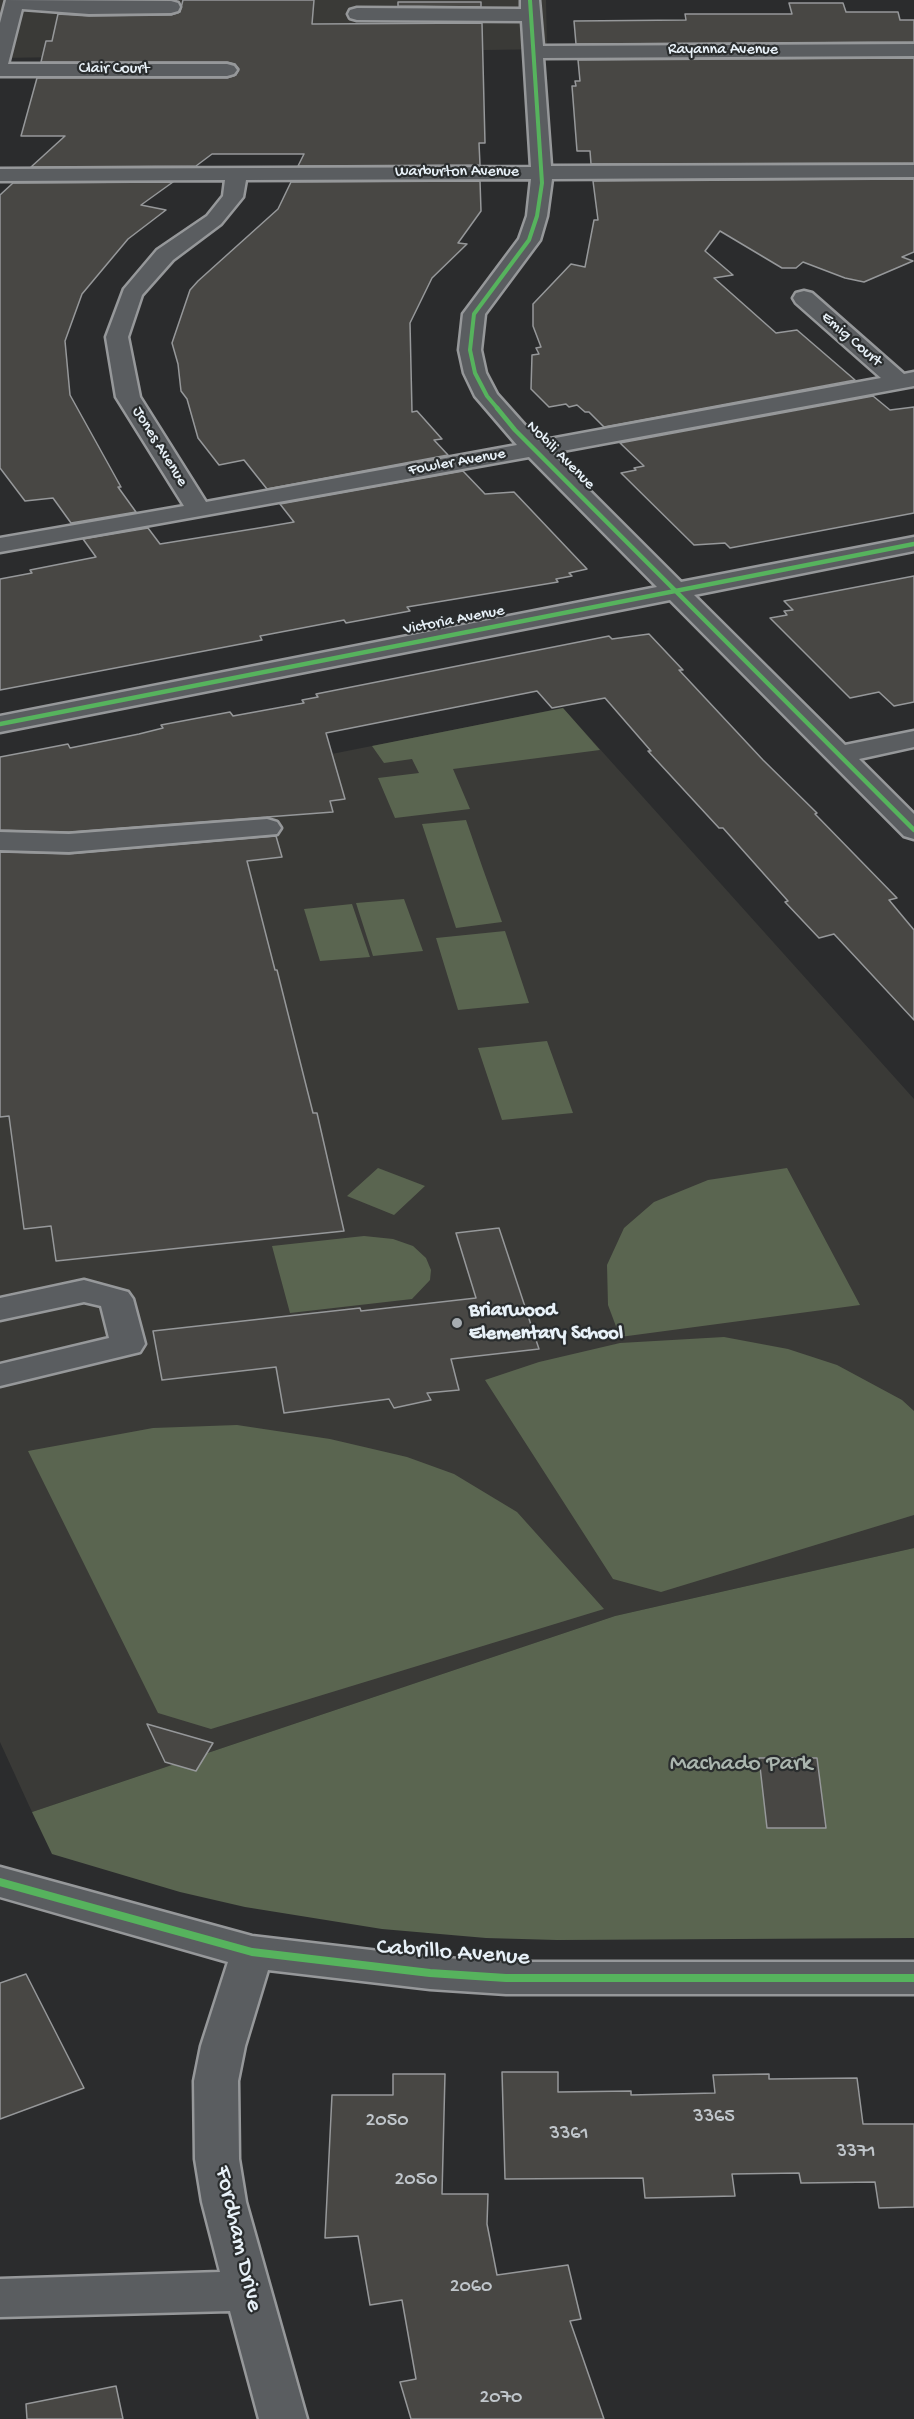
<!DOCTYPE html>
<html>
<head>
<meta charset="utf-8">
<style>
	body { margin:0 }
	canvas { display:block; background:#2b2c2d }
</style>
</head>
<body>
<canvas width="914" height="2419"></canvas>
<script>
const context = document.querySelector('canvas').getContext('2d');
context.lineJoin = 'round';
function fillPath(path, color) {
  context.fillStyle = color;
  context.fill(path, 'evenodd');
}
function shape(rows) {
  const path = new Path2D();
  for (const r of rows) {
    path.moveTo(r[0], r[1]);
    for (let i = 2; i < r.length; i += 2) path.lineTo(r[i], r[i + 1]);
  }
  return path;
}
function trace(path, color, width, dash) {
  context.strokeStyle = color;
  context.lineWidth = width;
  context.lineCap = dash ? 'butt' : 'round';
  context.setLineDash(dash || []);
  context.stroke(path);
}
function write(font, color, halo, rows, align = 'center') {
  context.font = font + ' "Gochi Hand",sans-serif';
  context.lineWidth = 4.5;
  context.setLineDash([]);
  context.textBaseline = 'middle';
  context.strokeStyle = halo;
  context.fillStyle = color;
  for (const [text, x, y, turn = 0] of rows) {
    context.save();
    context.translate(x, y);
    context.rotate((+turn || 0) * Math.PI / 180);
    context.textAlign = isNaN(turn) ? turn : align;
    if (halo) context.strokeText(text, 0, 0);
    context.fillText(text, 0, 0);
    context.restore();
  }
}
fillPath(shape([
	[0,0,546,0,547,49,0,58],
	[563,708,914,1099,914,1548,615,1616,32,1812,0,1742,0,820]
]), '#3a3a37');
fillPath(shape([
	[563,708,600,750,453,769,470,809,395,818,378,778,419,773,412,759,384,763,372,746],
	[466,820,483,869,502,922,456,928,422,824],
	[404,899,423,951,373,956,356,903],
	[352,904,370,957,320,961,304,909],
	[505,931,529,1003,458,1010,436,938],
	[547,1041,573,1113,502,1120,478,1048],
	[378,1168,425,1186,394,1215,347,1196],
	[787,1168,860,1305,620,1337,608,1305,607,1265,624,1228,654,1202,708,1180],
	[364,1236,393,1239,413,1246,426,1258,431,1270,430,1280,412,1299,290,1313,272,1246],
	[724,1337,788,1349,837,1365,902,1400,914,1411,914,1515,661,1592,613,1579,485,1380,539,1362,620,1343],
	[237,1425,330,1439,407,1457,454,1474,517,1512,604,1609,211,1729,158,1713,28,1451,153,1428],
	[914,1548,914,1938,557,1940,486,1938,382,1929,245,1907,180,1892,52,1854,32,1812,615,1616]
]), '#5a6550');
const building = shape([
	[183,0,314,0,312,24,482,23,485,143,479,143,480,165,298,166,304,154,212,154,196,166,31,167,65,136,21,136,37,78,227,78,236,75,239,69,235,64,227,62,41,62,46,41,52,41,58,14,89,16,171,15,180,12,183,0],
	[398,2,481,2,481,7,398,6,398,2],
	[789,3,843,3,846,12,898,12,900,20,914,20,914,42,576,44,574,21,686,20,685,14,792,14,789,3],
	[914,58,914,163,591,164,590,151,577,151,572,86,576,86,575,81,580,81,578,60,914,58],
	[914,179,914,252,902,257,913,261,864,282,845,278,803,262,796,268,782,268,720,231,705,251,733,275,714,278,776,333,797,330,855,380,604,427,589,412,585,412,577,405,569,407,566,404,549,407,531,389,532,355,539,354,536,348,541,347,533,326,533,304,571,264,585,267,594,220,598,220,593,181,914,179],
	[480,181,481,211,458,243,467,244,432,278,410,323,412,412,417,411,442,439,434,440,448,455,267,489,244,460,219,465,198,438,187,399,181,391,178,364,172,343,190,290,198,281,278,209,291,182,480,181],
	[173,182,141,205,166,210,128,239,82,294,65,341,70,395,121,487,118,487,136,512,71,523,53,498,25,501,0,468,0,195,13,183,173,182],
	[873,396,890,410,914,407,914,513,730,548,725,543,694,545,621,473,636,470,634,468,644,466,620,443,873,396],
	[463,471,485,494,514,492,587,569,569,573,572,576,556,579,558,582,407,607,410,611,346,623,344,620,260,636,262,640,0,690,0,579,32,573,30,570,96,557,83,539,148,528,160,544,265,527,294,522,280,504,463,471],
	[914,576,914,702,894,706,879,692,850,698,770,618,787,615,784,611,793,610,784,601,914,576],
	[649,634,683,670,679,670,763,760,817,813,815,814,897,898,889,900,914,930,914,1020,834,934,819,938,785,902,788,901,723,828,719,828,648,751,651,751,605,698,552,708,537,691,326,733,345,799,330,801,333,812,69,832,0,830,0,757,68,744,70,748,139,734,163,728,161,725,230,712,233,716,304,703,302,700,318,697,316,694,609,636,612,639,649,634],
	[276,836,282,857,247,861,275,970,277,970,313,1113,317,1113,344,1231,56,1261,51,1226,24,1229,9,1116,0,1117,0,852,69,854,276,836],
	[499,1228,539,1349,451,1359,459,1390,427,1393,431,1400,394,1408,389,1399,284,1413,276,1367,162,1380,153,1331,360,1308,361,1311,476,1298,456,1233,499,1228],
	[147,1724,213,1743,196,1771,165,1762,147,1724],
	[759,1758,817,1758,826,1828,767,1828,759,1758],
	[26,1974,84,2088,0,2119,0,1983,26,1974],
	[502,2072,558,2072,558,2092,631,2091,631,2095,715,2093,713,2075,769,2074,769,2079,857,2078,863,2124,914,2124,914,2207,879,2208,875,2182,801,2183,799,2173,732,2174,735,2196,645,2198,643,2178,505,2179,502,2072],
	[393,2074,445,2074,442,2194,488,2194,487,2224,497,2275,568,2265,581,2319,570,2321,604,2419,411,2419,400,2382,416,2379,402,2300,370,2305,358,2236,325,2238,332,2095,393,2095,393,2074],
	[116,2386,123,2419,27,2419,26,2404,116,2386]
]);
fillPath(building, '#484744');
trace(building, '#96989a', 1.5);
const minor = shape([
	[6,0,171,1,178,3,180,7,178,11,171,13,89,14,22,9,8,64,227,64,234,66,237,70,234,74,227,76,0,76,0,23,6,0],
	[521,0,539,0,543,46,914,44,914,56,543,58,551,166,914,165,914,177,552,179,547,216,540,240,485,314,481,350,486,373,497,394,539,441,881,378,796,303,793,298,796,293,804,291,812,293,904,374,914,372,914,386,552,453,681,582,914,537,914,551,694,595,845,745,914,731,914,747,859,759,914,814,914,839,904,836,670,600,0,732,0,716,657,587,529,457,0,552,0,538,184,506,116,397,106,337,124,289,157,250,207,216,223,196,225,180,0,181,0,169,531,167,522,21,357,20,350,18,348,14,350,10,357,8,521,9,521,0],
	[531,179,527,216,519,239,463,314,459,350,464,373,475,396,517,445,206,502,140,397,128,337,142,295,173,260,221,224,243,197,246,180,531,179],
	[267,819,277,822,281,828,277,834,69,852,0,850,0,832,69,834,267,819],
	[84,1280,128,1292,133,1299,145,1344,140,1352,0,1386,0,1364,109,1338,101,1306,84,1302,0,1320,0,1298,84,1280],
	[0,1867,252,1936,430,1957,506,1962,914,1962,914,1994,506,1994,430,1989,268,1970,245,2046,238,2081,239,2159,246,2202,307,2419,259,2419,230,2311,0,2317,0,2279,220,2272,202,2202,195,2159,194,2081,201,2046,228,1962,0,1897,0,1867]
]);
trace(minor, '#96989a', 5);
fillPath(minor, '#5a5d60');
trace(shape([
	[498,409,487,396,475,373,470,350,474,314,529,240,537,216,542,183,530,0]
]), '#56b35d', 4);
trace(shape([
	[497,408,515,430,914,830],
	[0,724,914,544]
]), '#56b35d', 4.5);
trace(shape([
	[0,1882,252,1952,430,1973,506,1978,914,1978]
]), '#56b35d', 8);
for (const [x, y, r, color] of [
	[457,1323,6,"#a6acb1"]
]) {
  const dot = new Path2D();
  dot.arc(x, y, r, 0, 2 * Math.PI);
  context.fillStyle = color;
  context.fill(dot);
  trace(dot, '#2a2d2e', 2);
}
write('16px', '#e8f1f8', '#2a2d2e', [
	["Rayanna Avenue",723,51],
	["Clair Court",114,70],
	["Warburton Avenue",457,173],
	["Emig Court",851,340,41],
	["Jones Avenue",159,447,58],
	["Nobili Avenue",560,456,45],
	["Fowler Avenue",457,463,-10],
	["Victoria Avenue",454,621,-11]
]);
write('bold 20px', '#e8f1f8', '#2a2d2e', [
	["Briarwood",469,1312],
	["Elementary School",469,1335]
], 'left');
write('20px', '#c0c6cb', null, [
	["3365",714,2118],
	["2050",387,2122],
	["3361",569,2135],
	["3371",856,2153],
	["2050",416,2181],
	["2060",471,2288],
	["2070",501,2399]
]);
write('24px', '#abb6af', '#2a2d2e', [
	["Machado Park",741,1765]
]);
write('24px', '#e8f1f8', '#2a2d2e', [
	["Cabrillo Avenue",453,1954,4],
	["Fordham Drive",237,2239,77]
]);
</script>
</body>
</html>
